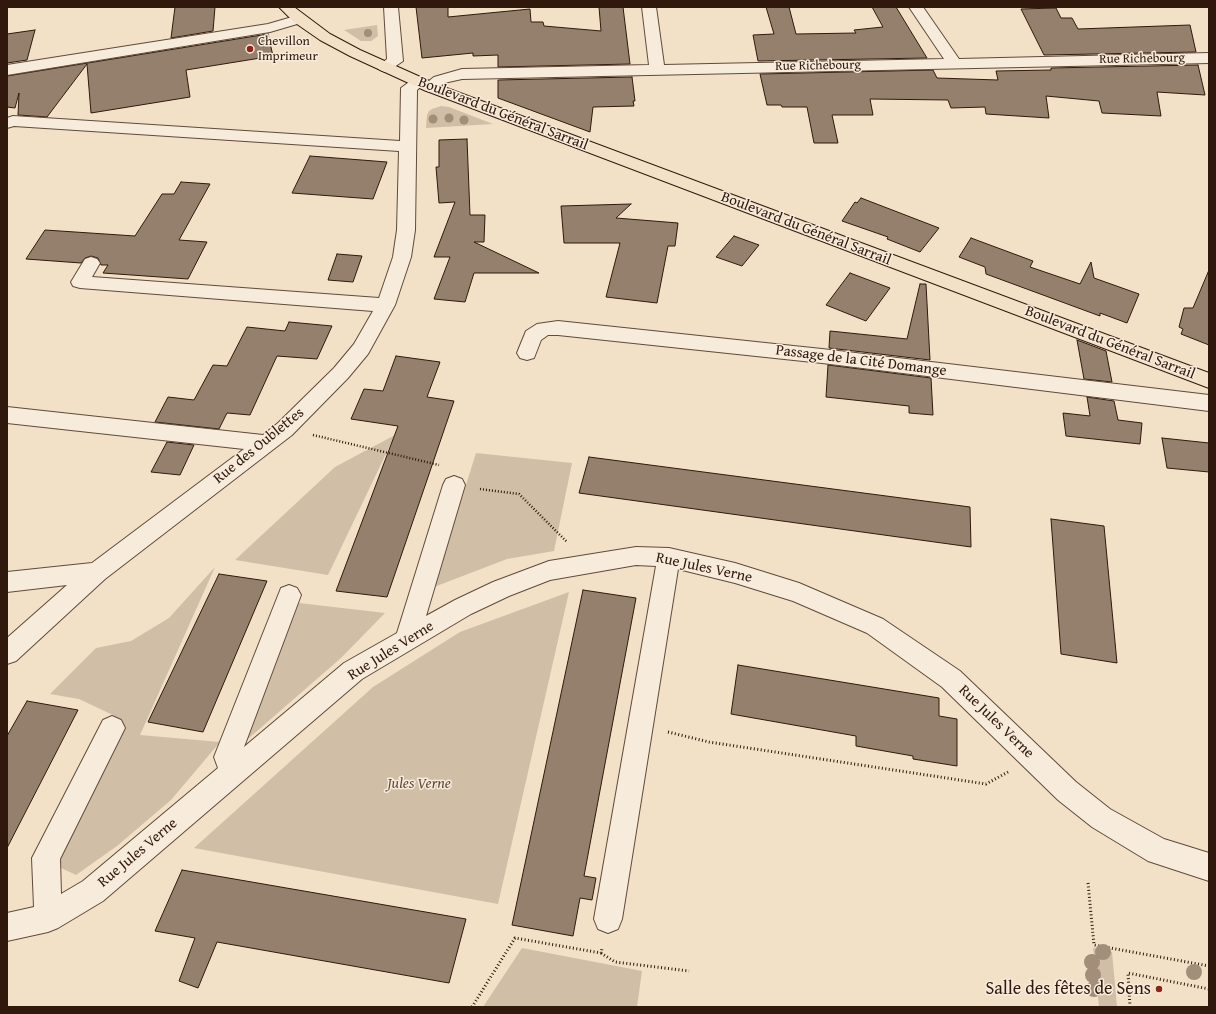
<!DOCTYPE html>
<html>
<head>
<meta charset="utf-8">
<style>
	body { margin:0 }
	#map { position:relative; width:1216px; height:1014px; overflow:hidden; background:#f2e0c7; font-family:"Gentium Book Plus",serif }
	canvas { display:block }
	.frame { position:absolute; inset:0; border:8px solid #30190c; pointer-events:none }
</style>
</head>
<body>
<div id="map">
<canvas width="1216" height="1014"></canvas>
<div class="frame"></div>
</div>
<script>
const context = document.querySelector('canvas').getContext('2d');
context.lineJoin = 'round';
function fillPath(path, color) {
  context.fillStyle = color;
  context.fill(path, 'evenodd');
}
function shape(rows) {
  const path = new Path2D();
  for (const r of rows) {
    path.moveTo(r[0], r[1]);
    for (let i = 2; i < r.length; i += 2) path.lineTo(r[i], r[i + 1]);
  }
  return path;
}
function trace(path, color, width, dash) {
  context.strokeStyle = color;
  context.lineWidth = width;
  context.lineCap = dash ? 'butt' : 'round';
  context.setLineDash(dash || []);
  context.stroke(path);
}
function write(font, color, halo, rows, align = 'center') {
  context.font = font + ' "Gentium Book Plus",serif';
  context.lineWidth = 3;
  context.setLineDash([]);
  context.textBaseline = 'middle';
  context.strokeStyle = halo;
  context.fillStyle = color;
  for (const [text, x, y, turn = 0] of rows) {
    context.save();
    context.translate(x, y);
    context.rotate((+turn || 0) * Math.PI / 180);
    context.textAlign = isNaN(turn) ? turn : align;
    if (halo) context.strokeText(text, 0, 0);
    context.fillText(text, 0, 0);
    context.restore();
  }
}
fillPath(shape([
	[377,25,378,36,371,41,361,41,344,30],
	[441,106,449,107,493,124,426,128,427,115,429,111,432,109],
	[395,435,328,575,235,560,335,467],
	[476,453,572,463,554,551,507,559,434,587],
	[215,567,140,735,220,742,171,800,117,846,76,875,57,866,69,824,112,728,115,716,79,699,50,694,96,648,131,641,169,618],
	[569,592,498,904,194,848,373,687,460,632],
	[299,603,385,613,341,658,241,745],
	[522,948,642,971,637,1007,483,1007],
	[1093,948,1112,952,1117,1007,1099,1007]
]), '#d1bea7');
const building = shape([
	[175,7,215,7,213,31,171,38,175,7],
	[416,7,448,7,448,17,530,9,531,22,543,22,544,26,601,31,599,7,623,7,630,64,498,67,498,55,473,56,473,53,422,58,416,7],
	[766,7,789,7,796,34,856,33,854,30,883,27,872,7,896,7,927,58,758,61,753,35,774,34,766,7],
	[1056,8,1061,18,1072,18,1078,29,1190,25,1196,52,1044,55,1021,9,1056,8],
	[35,30,27,60,7,63,7,34,35,30],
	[268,34,273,56,186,70,190,97,91,113,87,64,47,117,18,115,19,93,15,108,7,107,7,76,268,34],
	[1198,65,1205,95,1157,92,1161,116,1102,113,1099,101,1046,96,1049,118,986,114,985,107,951,108,948,100,870,99,873,115,832,115,838,143,814,143,807,107,782,107,781,105,767,105,760,74,933,70,937,78,998,80,996,71,1051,70,1051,68,1198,65],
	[632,77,635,101,633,101,634,106,593,107,590,132,498,98,498,80,632,77],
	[467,139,470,215,485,215,484,242,474,242,539,273,474,273,465,302,434,299,450,257,434,257,455,202,439,203,436,167,439,167,439,140,467,139],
	[310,156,387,162,373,199,292,193,310,156],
	[181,182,210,184,179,240,207,242,188,279,103,273,108,265,101,265,98,258,91,256,85,258,81,263,26,259,45,230,135,236,162,194,174,194,181,182],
	[861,198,939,228,920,252,887,239,888,237,842,221,855,202,857,203,861,198],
	[631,204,616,218,678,223,675,246,668,246,657,303,606,297,620,243,564,243,561,206,631,204],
	[734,236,759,245,742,266,716,257,734,236],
	[971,238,1033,261,1030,267,1080,284,1091,262,1094,278,1139,294,1127,323,1100,313,1100,316,986,274,985,267,959,257,971,238],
	[337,254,362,256,353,282,328,280,337,254],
	[1209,270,1209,345,1181,334,1183,329,1179,327,1184,308,1193,308,1209,270],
	[850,273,890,288,866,321,826,305,850,273],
	[920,284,926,284,930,360,829,348,830,331,907,339,920,284],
	[289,322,332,326,317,359,277,356,250,415,227,413,219,429,155,422,168,397,194,400,213,365,227,366,247,327,285,331,289,322],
	[1077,340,1106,351,1112,382,1084,379,1077,340],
	[396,356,440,362,427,397,454,401,387,597,336,591,398,426,351,419,364,389,383,391,396,356],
	[828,365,931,378,933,415,909,413,909,406,826,397,828,365],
	[1087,397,1114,401,1118,420,1142,423,1140,444,1066,436,1063,413,1090,416,1087,397],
	[1162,438,1209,443,1209,472,1167,468,1162,438],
	[167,442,194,445,180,475,151,472,167,442],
	[589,457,970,507,971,547,579,493,589,457],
	[1051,519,1104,526,1117,663,1061,654,1051,519],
	[219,574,267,581,203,732,148,722,219,574],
	[583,590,636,598,584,876,596,878,592,900,580,898,573,936,512,925,583,590],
	[738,665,939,698,939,716,957,719,957,766,913,759,913,756,856,746,856,736,731,714,738,665],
	[27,701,78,710,7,848,7,736,27,701],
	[182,870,466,919,449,983,217,942,198,988,179,981,195,938,155,931,182,870]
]);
fillPath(building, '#95806d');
trace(building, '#30190c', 1);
const minor = shape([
	[384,7,398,7,403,61,390,70,385,72,380,70,377,67,387,59,384,7],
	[642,7,656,7,664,65,944,59,909,7,923,7,959,59,1209,53,1209,63,462,79,444,83,436,90,430,92,424,90,422,87,423,85,417,90,415,230,411,257,395,305,368,354,348,378,292,435,105,579,16,661,7,664,7,638,67,585,7,592,7,572,92,563,244,449,7,423,7,407,263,435,278,423,334,368,354,344,373,311,80,288,73,286,71,282,85,259,91,257,97,259,100,263,92,277,379,298,393,257,397,230,399,151,14,126,7,128,7,118,13,116,400,141,401,88,413,79,423,79,425,84,434,77,462,69,649,65,642,7],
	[299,15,304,16,306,19,304,22,270,32,7,75,7,65,268,24,299,15],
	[558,321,822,349,1209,395,1209,411,822,363,558,335,548,335,541,340,534,358,527,360,520,358,517,353,526,331,537,324,558,321],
	[454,476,462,479,465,485,426,616,455,600,493,582,549,561,636,547,669,548,735,563,799,583,883,619,960,671,1076,782,1110,809,1164,839,1209,853,1209,881,1148,861,1092,827,1058,800,942,687,867,633,793,601,735,583,678,569,622,919,618,929,608,933,598,929,594,919,656,566,636,565,550,580,509,596,471,614,362,679,103,901,58,928,48,932,7,941,7,913,34,907,32,858,103,720,112,716,121,720,125,728,60,859,61,894,83,881,218,768,214,757,281,588,289,585,297,588,301,595,244,747,344,663,397,633,443,485,446,479,454,476]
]);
const major = shape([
	[279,7,294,7,330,34,360,50,436,84,1209,373,1209,388,424,90,350,56,320,40,294,22,279,7]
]);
trace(minor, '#604b3b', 2);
trace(major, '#30190c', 2);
trace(shape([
	[313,435,439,465],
	[480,489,519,494,567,542]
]), '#30190c', 2.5, [1, 2]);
trace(shape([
	[668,732,709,742,986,784,1008,772],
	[1088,883,1094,945,1209,966],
	[601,953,615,962,689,971],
	[472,1007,515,938,601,953,602,948],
	[1130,1007,1128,973,1209,989]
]), '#30190c', 3, [1, 2.5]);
fillPath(minor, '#f7ebdb');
fillPath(major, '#f2e0c7');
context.fillStyle = '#a28e79';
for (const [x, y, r] of [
	[368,33,4],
	[449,118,4.5],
	[433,119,4.5],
	[464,120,4.5],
	[1103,952,8],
	[1092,962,8],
	[1194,972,8],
	[1093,975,8],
	[1094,989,8]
]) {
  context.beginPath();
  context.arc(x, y, r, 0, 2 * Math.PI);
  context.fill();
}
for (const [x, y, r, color] of [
	[250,49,4,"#8f2418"],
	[1159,989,4,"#8f2418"]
]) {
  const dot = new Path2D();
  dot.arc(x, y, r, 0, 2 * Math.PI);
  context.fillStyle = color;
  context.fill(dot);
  trace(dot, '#f7ebdb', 1.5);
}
write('13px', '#30190c', '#f7ebdb', [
	["Chevillon",258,42],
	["Imprimeur",258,57]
], 'left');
write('13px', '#30190c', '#f7ebdb', [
	["Rue Richebourg",1142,59,-1],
	["Rue Richebourg",818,66,-1]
]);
write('15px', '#30190c', '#f7ebdb', [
	["Boulevard du Général Sarrail",503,114,21],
	["Boulevard du Général Sarrail",806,229,21],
	["Boulevard du Général Sarrail",1110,343,21],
	["Passage de la Cité Domange",861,361,7],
	["Rue des Oublettes",259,446,-39],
	["Rue Jules Verne",704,568,12],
	["Rue Jules Verne",391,651,-32],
	["Rue Jules Verne",996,722,44],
	["Rue Jules Verne",138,853,-40]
]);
write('italic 15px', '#604b3a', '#f7ebdb', [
	["Jules Verne",419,784]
]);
write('18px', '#30190c', '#f7ebdb', [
	["Salle des fêtes de Sens",1151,989]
], 'right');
</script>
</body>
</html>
